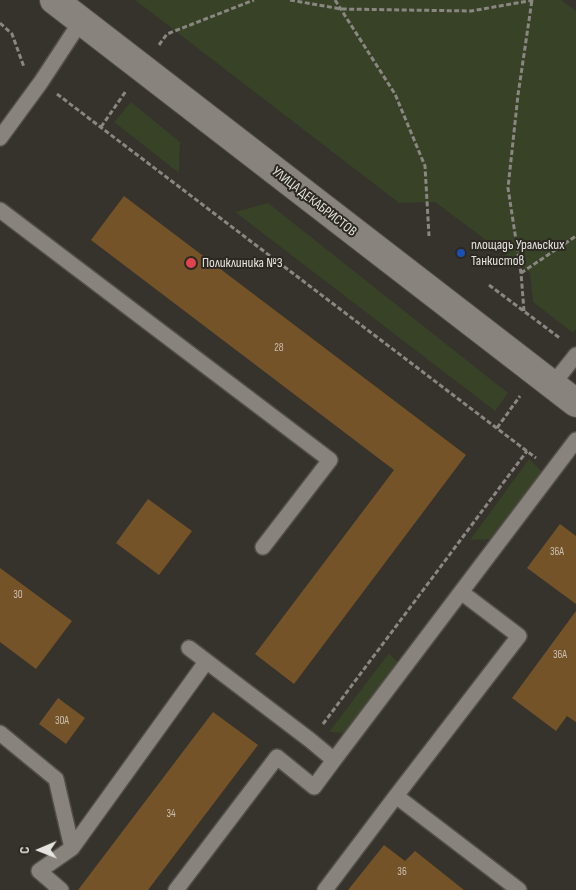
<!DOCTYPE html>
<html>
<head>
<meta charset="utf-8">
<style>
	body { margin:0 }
	#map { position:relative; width:576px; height:890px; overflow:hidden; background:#36322c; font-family:"Sofia Sans Condensed",sans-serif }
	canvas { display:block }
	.north { position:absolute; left:15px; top:825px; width:50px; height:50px; -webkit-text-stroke:4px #2c2822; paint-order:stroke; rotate:269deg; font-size:14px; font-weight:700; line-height:20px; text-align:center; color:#e5e3df }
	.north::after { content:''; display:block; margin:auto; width:18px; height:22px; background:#e5e3df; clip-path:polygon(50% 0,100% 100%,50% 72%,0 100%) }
</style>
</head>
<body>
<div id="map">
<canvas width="576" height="890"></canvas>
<div class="north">С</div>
</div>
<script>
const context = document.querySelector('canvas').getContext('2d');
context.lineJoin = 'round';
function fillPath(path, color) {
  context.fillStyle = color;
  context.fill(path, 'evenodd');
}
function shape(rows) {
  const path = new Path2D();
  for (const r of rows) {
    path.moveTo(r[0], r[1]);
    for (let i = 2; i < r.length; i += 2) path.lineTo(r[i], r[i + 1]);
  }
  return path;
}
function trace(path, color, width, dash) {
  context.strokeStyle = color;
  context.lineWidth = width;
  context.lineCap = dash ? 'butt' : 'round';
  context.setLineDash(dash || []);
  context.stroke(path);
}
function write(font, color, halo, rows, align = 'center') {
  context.font = font + ' "Sofia Sans Condensed",sans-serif';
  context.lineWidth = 4;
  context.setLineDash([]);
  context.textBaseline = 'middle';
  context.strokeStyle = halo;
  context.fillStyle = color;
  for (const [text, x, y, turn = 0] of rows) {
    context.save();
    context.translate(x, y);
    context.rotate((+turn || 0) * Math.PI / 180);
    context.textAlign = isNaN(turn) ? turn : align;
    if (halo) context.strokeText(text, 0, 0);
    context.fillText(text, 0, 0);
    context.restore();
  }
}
fillPath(shape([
	[135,0,561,0,576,11,576,329,573,333,533,302,530,273,435,202,399,203],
	[131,102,180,142,179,173,114,122],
	[268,203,508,393,495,411,235,212],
	[529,459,544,473,494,539,470,540],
	[389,653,399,664,347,733,329,732]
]), '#374226');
fillPath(shape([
	[124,196,466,455,294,684,255,654,394,470,91,240],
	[148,499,192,531,159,575,116,543],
	[560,524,576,536,576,604,527,568],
	[0,568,72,621,36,669,0,642],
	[576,611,576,722,567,716,556,731,512,698],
	[58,698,85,718,66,744,39,724],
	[213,712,258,745,148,890,78,890],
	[384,845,405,861,415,851,464,890,348,890]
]), '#755328');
const service = shape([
	[0,138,41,82,81,21],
	[0,210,330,460,263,547],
	[553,384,576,355],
	[461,592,519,636,396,796,519,890],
	[189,648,310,740,334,760,576,440],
	[0,733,56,779,72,848,39,871,61,890],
	[72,848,206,662],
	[176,890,277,757,314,787,334,760],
	[325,890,396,796]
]);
const tertiary = shape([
	[54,0,576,403]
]);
trace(service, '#524e49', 18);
trace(tertiary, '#524e49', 30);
trace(shape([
	[290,0,341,9,471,11,534,0],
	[335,0,395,94,425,166,429,236],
	[0,23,12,34,24,67],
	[159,45,167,34,254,0],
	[57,94,536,458],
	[101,127,126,91],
	[521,273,576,236],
	[489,285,561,339],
	[524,311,521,273,508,188,518,95,532,0],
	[497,428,520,396],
	[323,724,527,451]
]), '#8a8681', 3, [5, 2.5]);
trace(service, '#88837c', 15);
trace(tertiary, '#88837c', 28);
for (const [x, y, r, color] of [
	[461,253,5,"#1a4fb4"],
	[191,263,6,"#e0444e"]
]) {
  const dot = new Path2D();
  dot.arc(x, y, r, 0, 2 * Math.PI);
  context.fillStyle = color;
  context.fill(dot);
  trace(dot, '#2c2822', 2);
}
write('11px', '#c9bfb1', null, [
	["28",279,348],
	["36А",557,552],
	["30",18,595],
	["36А",560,655],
	["30А",62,721],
	["34",171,814],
	["36",402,872]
]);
write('14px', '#e5e3df', '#2c2822', [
	["УЛИЦА ДЕКАБРИСТОВ",314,202,38]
]);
write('14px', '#e5e3df', '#2c2822', [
	["площадь Уральских",471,245],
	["Танкистов",471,261],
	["Поликлиника №3",202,263]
], 'left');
</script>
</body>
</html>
